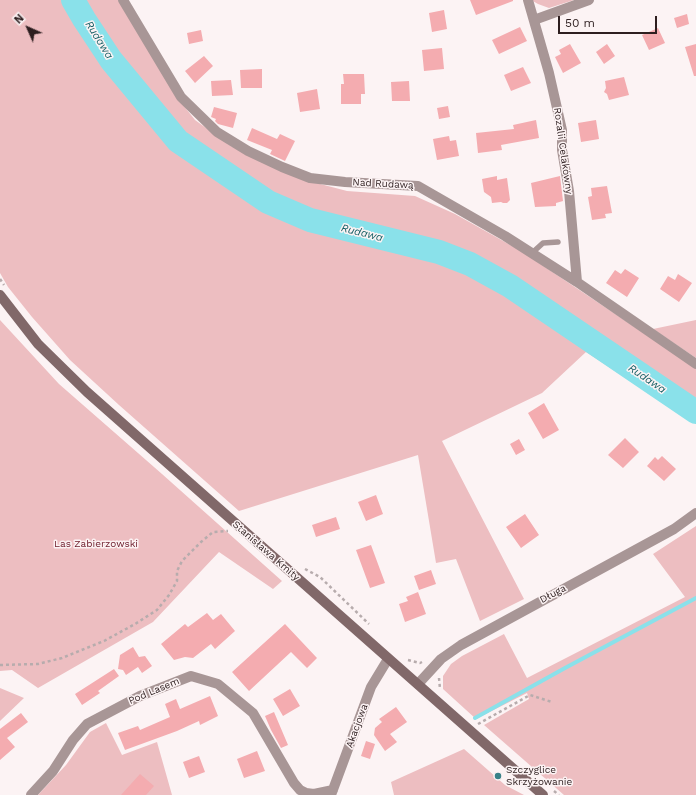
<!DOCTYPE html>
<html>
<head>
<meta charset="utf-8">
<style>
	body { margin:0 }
	#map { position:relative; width:696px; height:795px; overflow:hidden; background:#fcf3f4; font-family:"Work Sans",sans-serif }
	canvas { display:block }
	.north { position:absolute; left:8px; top:8px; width:40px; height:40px; -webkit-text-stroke:3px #fcf3f4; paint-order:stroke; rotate:315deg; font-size:11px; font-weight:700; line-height:16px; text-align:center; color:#2d1e1f }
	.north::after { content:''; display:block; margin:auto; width:14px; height:18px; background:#2d1e1f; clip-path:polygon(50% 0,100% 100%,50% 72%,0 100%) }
	.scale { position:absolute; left:558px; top:16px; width:99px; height:18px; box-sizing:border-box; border:2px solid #2d1e1f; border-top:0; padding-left:5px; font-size:12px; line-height:14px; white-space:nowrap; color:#2d1e1f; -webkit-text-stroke:3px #fcf3f4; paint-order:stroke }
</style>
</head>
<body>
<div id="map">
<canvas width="696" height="795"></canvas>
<div class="north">N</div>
<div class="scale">50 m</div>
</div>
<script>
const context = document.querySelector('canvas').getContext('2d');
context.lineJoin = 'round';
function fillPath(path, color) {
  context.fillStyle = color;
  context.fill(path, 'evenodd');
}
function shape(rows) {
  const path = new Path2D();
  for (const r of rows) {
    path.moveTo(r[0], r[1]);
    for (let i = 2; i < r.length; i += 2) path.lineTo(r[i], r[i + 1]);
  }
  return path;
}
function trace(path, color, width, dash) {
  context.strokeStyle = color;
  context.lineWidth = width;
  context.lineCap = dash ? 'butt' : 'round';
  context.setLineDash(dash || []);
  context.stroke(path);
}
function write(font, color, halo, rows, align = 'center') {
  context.font = font + ' "Work Sans",sans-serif';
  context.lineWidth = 3;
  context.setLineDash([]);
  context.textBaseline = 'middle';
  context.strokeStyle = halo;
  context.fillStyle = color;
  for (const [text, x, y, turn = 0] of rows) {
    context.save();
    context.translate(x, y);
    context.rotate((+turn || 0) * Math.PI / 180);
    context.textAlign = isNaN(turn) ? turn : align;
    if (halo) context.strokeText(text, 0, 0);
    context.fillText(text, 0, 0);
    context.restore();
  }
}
fillPath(shape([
	[0,0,118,0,176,96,195,120,231,146,305,180,347,191,415,196,455,214,521,251,696,368,696,424,586,352,542,393,442,441,524,599,480,621,456,559,436,563,418,455,239,511,119,405,70,360,32,317,8,287,0,273],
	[531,0,574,0,549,8,538,4],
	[0,320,59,384,162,474,282,581,273,589,219,552,153,622,38,688,12,670,0,671],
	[696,320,696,358,653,329],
	[696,526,696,795,564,795,484,725,529,699,527,693,476,719,443,689,443,676,451,664,462,656,504,634,527,678,685,597,653,554],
	[0,688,24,698,0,721],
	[106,723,122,755,157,742,172,795,38,795,66,765,90,732],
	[464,749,505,785,524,795,394,795,391,782]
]), '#edbec1');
trace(shape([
	[475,718,565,668,696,598]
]), '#8ae1ea', 4);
trace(shape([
	[73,0,84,19,111,60,178,141,268,202,310,220,439,252,470,264,510,286,696,412]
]), '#8ae1ea', 24);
fillPath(shape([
	[470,0,513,0,513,1,476,15],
	[444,10,447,29,432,32,429,13],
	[687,14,689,24,677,28,674,18],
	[520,27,527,41,499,54,492,40],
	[658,28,665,43,649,50,642,35],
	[201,30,203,41,189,44,187,33],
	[570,44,581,63,563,73,555,57,561,54,559,50],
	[607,44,615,56,604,64,596,52],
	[696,44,696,76,694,76,685,47],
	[442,48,444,69,424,71,422,50],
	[204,56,213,66,195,83,185,71],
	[523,67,531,83,511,91,504,75],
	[262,69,262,88,241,88,240,70],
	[343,74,364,74,365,94,361,94,361,104,341,104,341,84,344,84],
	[624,77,629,95,609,100,607,94,604,92,606,88,605,81],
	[231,80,233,95,212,96,211,81],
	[409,81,410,101,392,101,391,82],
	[317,89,320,109,300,112,297,93],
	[448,106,450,117,439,119,437,108],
	[214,107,237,113,233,128,218,124,215,121,216,119,211,117],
	[536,120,539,138,501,145,502,150,478,153,476,133,514,129,513,125],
	[596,120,599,139,581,142,578,123],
	[252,128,277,139,280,134,295,141,285,161,270,154,272,150,247,140],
	[449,136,450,141,456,140,459,156,437,160,433,139],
	[497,176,497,180,507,178,510,200,507,203,503,203,501,202,492,203,491,197,484,192,482,179],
	[560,176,563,201,556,203,556,206,535,207,531,183],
	[607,186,612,213,605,214,606,218,592,220,588,197,592,196,591,188],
	[625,269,639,278,627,297,606,283,615,270,621,274],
	[678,274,692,283,679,302,660,289,668,276,675,280],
	[544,403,559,430,543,439,528,413],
	[625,438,639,452,623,468,608,455],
	[519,439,525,450,516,455,510,444],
	[662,456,676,469,664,481,647,466,655,457,658,460],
	[376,495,383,514,366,521,358,502],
	[525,514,539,535,521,548,506,527],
	[336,517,340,529,316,537,312,525],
	[371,545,385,583,370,588,356,550],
	[431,570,436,584,419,590,414,576],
	[418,592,426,614,405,622,399,604,408,601,406,597],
	[207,613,213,620,221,614,235,631,215,649,211,644,193,658,185,657,174,660,161,644,185,624,188,627],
	[285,624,317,658,307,668,291,652,249,691,232,672],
	[133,647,139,657,145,656,152,666,142,673,138,667,126,675,123,670,118,669,120,655],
	[114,669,119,676,98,691,100,693,82,705,75,694],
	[290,689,300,706,283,716,273,699],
	[210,696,218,716,200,725,199,721,177,731,125,750,118,733,138,726,140,730,170,717,165,704,176,699,180,709],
	[396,707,407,722,390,734,397,742,385,751,374,735,375,728,382,722,379,719],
	[274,712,288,745,281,748,271,730,265,716],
	[21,713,28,722,7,738,15,747,0,760,0,729],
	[366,741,375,744,370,759,361,756],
	[257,751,265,771,244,778,237,759],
	[199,756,205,772,189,778,183,762],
	[140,774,154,786,146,795,121,795]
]), '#f4acb0');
trace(shape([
	[0,279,4,285],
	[305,569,320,577,369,624],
	[408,660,420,663,422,662],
	[0,665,38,664,62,658,104,641,135,624,157,610,169,595,177,581,177,571,182,561,201,542,213,532,228,531],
	[439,678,440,689],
	[478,724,530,695,552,702],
	[554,791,559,795]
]), '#b7acad', 2.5, [3, 3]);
trace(shape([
	[532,253,543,243,558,242]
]), '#a89696', 5.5);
trace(shape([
	[123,0,181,97,217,132,248,151,282,167,310,178,345,182,418,186,505,236,577,282,696,364],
	[528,0,549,73,562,130,562,150,569,191,577,282],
	[534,20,589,0],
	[31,795,53,771,73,740,87,724,140,696,191,676,218,684,253,713,294,783,300,790,306,793,314,794,333,790],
	[331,795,371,687,388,659]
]), '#a89696', 10);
trace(shape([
	[418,684,441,659,461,645,674,529,696,513]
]), '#a89696', 10);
trace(shape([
	[0,295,38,344,87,392,543,795]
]), '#816869', 10);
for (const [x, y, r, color] of [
	[498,776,4,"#398188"]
]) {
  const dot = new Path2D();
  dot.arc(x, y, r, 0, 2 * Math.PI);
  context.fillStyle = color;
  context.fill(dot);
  trace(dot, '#fcf3f4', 1.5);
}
write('10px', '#2d1e1f', '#fcf3f4', [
	["Rozalii Celakówny",563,151,82],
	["Nad Rudawą",383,184,3],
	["Stanisława Kmity",266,551,41],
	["Długa",553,594,-28],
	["Pod Lasem",154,691,-23],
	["Akacjowa",357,726,-70]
]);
write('10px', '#6c1a29', '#fcf3f4', [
	["Las Zabierzowski",96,544]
]);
write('10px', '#2d1e1f', '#fcf3f4', [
	["Szczyglice",506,770],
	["Skrzyżowanie",506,782]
], 'left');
write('italic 11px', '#155f65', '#fcf3f4', [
	["Rudawa",99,40,58],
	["Rudawa",362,233,14],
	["Rudawa",647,379,34]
]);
</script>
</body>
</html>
